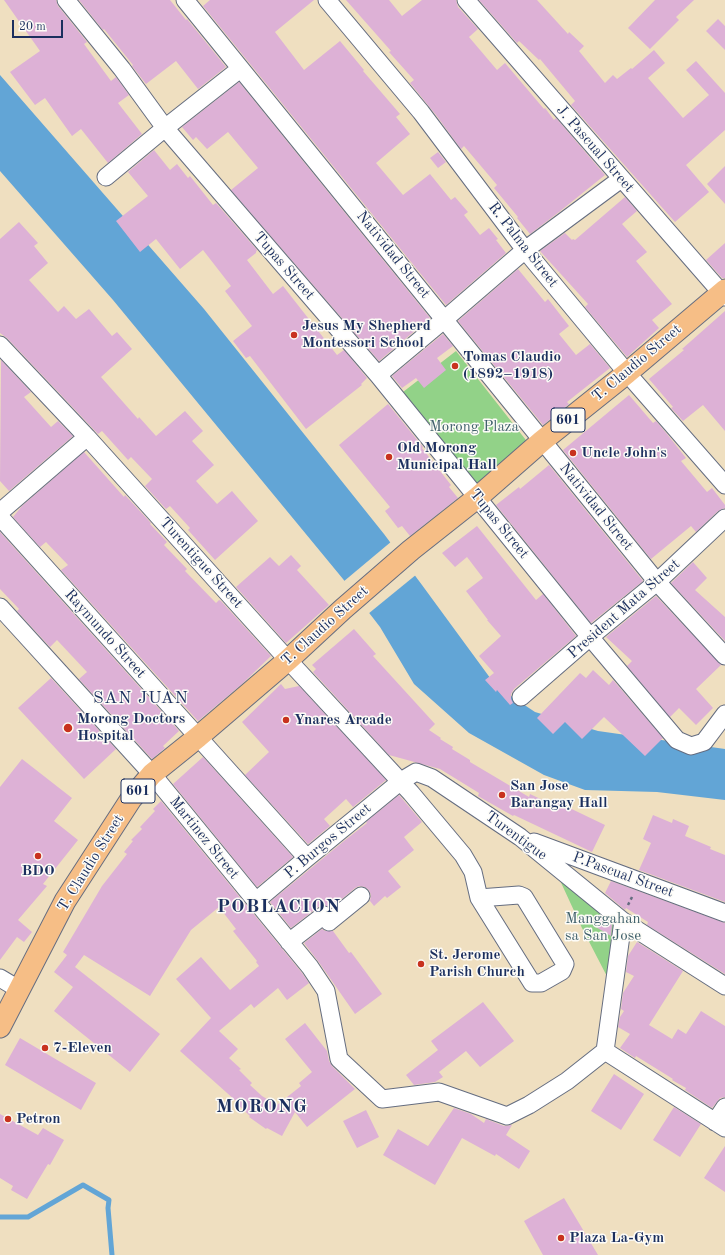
<!DOCTYPE html>
<html>
<head>
<meta charset="utf-8">
<style>
	body { margin:0 }
	#map { position:relative; width:725px; height:1255px; overflow:hidden; background:#efdfc0; font-family:"Old Standard TT",serif }
	canvas { display:block }
	.scale { position:absolute; left:12px; top:20px; width:51px; height:18px; box-sizing:border-box; border:2px solid #1b2f5e; border-top:0; padding-left:5px; font-size:12px; line-height:14px; white-space:nowrap; color:#1b2f5e; -webkit-text-stroke:3px #fdfcf7; paint-order:stroke }
</style>
</head>
<body>
<div id="map">
<canvas width="725" height="1255"></canvas>
<div class="scale">20 m</div>
</div>
<script>
const context = document.querySelector('canvas').getContext('2d');
context.lineJoin = 'round';
function fillPath(path, color) {
  context.fillStyle = color;
  context.fill(path, 'evenodd');
}
function shape(rows) {
  const path = new Path2D();
  for (const r of rows) {
    path.moveTo(r[0], r[1]);
    for (let i = 2; i < r.length; i += 2) path.lineTo(r[i], r[i + 1]);
  }
  return path;
}
function trace(path, color, width, dash) {
  context.strokeStyle = color;
  context.lineWidth = width;
  context.lineCap = dash ? 'butt' : 'round';
  context.setLineDash(dash || []);
  context.stroke(path);
}
function write(font, color, halo, rows, align = 'center') {
  context.font = font + ' "Old Standard TT",serif';
  context.lineWidth = 3;
  context.setLineDash([]);
  context.textBaseline = 'middle';
  context.strokeStyle = halo;
  context.fillStyle = color;
  for (const [text, x, y, turn = 0] of rows) {
    context.save();
    context.translate(x, y);
    context.rotate((+turn || 0) * Math.PI / 180);
    context.textAlign = isNaN(turn) ? turn : align;
    if (halo) context.strokeText(text, 0, 0);
    context.fillText(text, 0, 0);
    context.restore();
  }
}
fillPath(shape([
	[456,351,529,444,477,485,403,392],
	[551,861,623,921,613,988,582,928]
]), '#92d288');
fillPath(shape([
	[0,75,204,309,384,534,422,585,496,686,535,712,598,731,725,749,725,800,657,792,585,790,544,775,469,733,414,684,380,627,343,579,113,300,0,171]
]), '#62a5d6');
fillPath(shape([
	[392,541,417,574,368,614,343,582]
]), '#efdfc0');
trace(shape([
	[0,1217,28,1217,83,1185,109,1200,108,1208,112,1255]
]), '#62a5d6', 5);
fillPath(shape([
	[4,0,56,0,58,6,87,42,84,44,111,81,116,77,129,95,118,103,142,134,108,163,81,129,72,136,45,98,35,105,10,72,40,51],
	[79,0,170,0,186,20,187,19,226,67,198,89,176,61,146,84,132,66,133,65,104,29,103,30],
	[210,0,314,0,275,32,304,70,340,41,364,70,363,71,400,114,396,117,410,134,376,163,403,195,430,174,451,200,455,197,468,212,464,215,480,235,489,228,498,239,496,240,506,253,446,305,203,6],
	[346,0,389,0,402,16,422,0,456,0,458,7,478,29,469,37,497,70,505,63,544,109,545,108,554,120,556,118,605,175,559,212,530,234,517,218,518,217,494,188,497,185,464,146,461,149,436,115,410,83,414,80,389,52,391,51],
	[479,0,537,0,568,34,569,32,584,46,579,51,605,83,613,75,617,79,631,68,632,69,654,50,665,63,648,78,683,118,709,95,686,70,696,61,725,93,725,130,686,165,709,192,675,222,571,105,575,101,540,59,539,60,519,41,517,43],
	[655,0,694,0,676,17,679,20,650,49,628,28],
	[718,19,725,26,725,50,706,31],
	[239,82,430,318,379,361,231,190,258,168,228,132,207,149,196,137,193,140,182,127],
	[154,150,170,170,177,164,188,178,190,176,213,205,216,203,257,250,256,252,256,253,247,260,273,294,283,286,337,355,344,350,367,378,361,384,362,385,306,429,250,356,246,358,233,341,252,326,225,291,231,286,203,250,180,269,156,239,140,252,116,221,148,196,128,172],
	[438,152,446,162,438,168,430,158],
	[725,166,725,204,707,184],
	[625,197,637,211,622,224,647,252,636,261,672,304,652,320,659,328,627,357,585,307,588,304,540,251,565,233,572,240,573,239,575,240],
	[19,222,38,243,34,246,48,263,29,280,58,312,64,306,76,319,89,309,112,336,117,332,132,349,101,377,138,419,139,417,156,436,185,411,203,431,192,441,214,465,196,481,217,504,232,491,258,521,215,560,188,530,190,528,170,506,166,509,145,486,152,479,131,457,128,460,102,431,98,434,7,338,0,333,0,239],
	[725,243,725,278,722,278,706,260],
	[518,269,545,302,548,299,569,326,559,334,576,355,590,344,610,368,567,402,569,404,543,425,458,321],
	[725,311,725,431,703,405,683,421,671,408,673,407,649,379,684,350,682,349],
	[443,334,453,346,437,358,446,370,424,388,416,378,402,388,392,376],
	[1,360,31,392,24,397,51,427,58,421,73,436,9,491,0,481],
	[629,395,653,423,656,421,667,434,686,458,681,461,707,492,712,488,725,505,725,508,718,511,696,532,691,526,651,559,563,450],
	[388,404,423,447,422,448,451,485,449,487,458,498,410,536,402,526,398,528,385,511,390,507,339,445],
	[84,452,124,497,125,495,151,523,150,524,167,542,164,545,187,569,185,571,216,603,219,600,221,601,271,656,242,684,198,721,61,570,68,565,46,542,40,547,13,517,22,506],
	[549,465,643,581,591,623,496,505,519,487,520,489],
	[477,526,536,600,543,594,576,636,514,689,511,694,511,699,513,703,510,705,497,690,496,692,485,680,494,673,479,656,501,636,487,620,488,620,466,591,483,578,467,557,455,567,442,553],
	[0,532,179,731,163,746,165,748,152,759,79,679,87,672,57,640,50,647,17,611,19,609,0,589],
	[291,555,301,566,297,570,329,605,286,643,236,587,270,557,279,566],
	[693,562,707,578,695,590,725,617,725,641,671,583],
	[656,596,721,665,696,689,713,708,696,725,679,708,670,717,627,666,632,661,606,637],
	[354,629,376,654,373,656,435,724,429,730,441,738,440,739,453,747,452,749,470,760,470,762,529,797,530,794,553,805,555,801,605,825,592,852,514,815,513,816,478,796,479,793,440,769,389,755,313,672,316,669,312,665],
	[593,670,609,685,613,680,663,738,645,756,604,717,582,739,565,722,553,734,537,718,580,673,586,678],
	[51,678,116,749,84,779,18,708],
	[281,684,285,689,299,686,386,780,353,807,346,799,324,819,330,826,308,844,245,775,269,752,242,722],
	[203,757,293,857,257,887,173,784],
	[22,759,72,798,54,821,78,840,43,884,47,886,18,920,32,932,24,942,17,937,0,960,0,787],
	[399,795,422,822,404,837,414,850,388,871,401,887,387,898,385,896,374,906,370,901,371,895,369,890,365,887,359,886,355,888,331,908,323,905,318,907,291,928,270,902,344,841,367,823,366,822],
	[161,801,302,973,309,983,287,1000,278,988,254,1008,251,1004,219,1031,238,1049,229,1058,241,1069,239,1070,252,1083,250,1085,262,1096,277,1105,301,1086,299,1083,312,1072,285,1039,305,1023,327,1051,329,1061,332,1066,355,1089,307,1127,295,1112,282,1136,267,1128,266,1129,249,1117,250,1116,235,1102,236,1101,180,1051,211,1018,176,979,201,957,230,990,259,966,256,962,257,961,233,931,236,929,219,907,191,930,150,996,84,955,75,967,160,1034,130,1072,54,1011,73,987,54,972,67,955,63,952,102,886,127,854,124,852,133,841,131,840,142,829,140,827,155,811,153,809],
	[653,815,672,823,673,819,689,826,685,836,711,847,710,849,725,855,725,902,639,870,651,843,643,839],
	[611,881,725,923,725,974,647,925,648,922,626,908,625,910,605,893],
	[600,915,612,925,611,936,594,926],
	[322,929,325,931,333,931,349,953,351,952,382,994,355,1014,318,961,304,943],
	[637,942,683,971,649,1025,672,1039,678,1029,686,1034,701,1011,725,1026,725,1097,720,1098,712,1108,685,1090,686,1088,672,1080,673,1079,636,1056,635,1058,620,1048,630,1034,618,1027,620,1017,624,1011,621,1009,623,993,634,976,626,972,628,956],
	[483,1002,514,1041,480,1067,466,1051,439,1072,443,1077,435,1082,414,1085,406,1075,438,1050,431,1041],
	[20,1038,96,1083,81,1110,5,1065],
	[614,1074,644,1094,621,1130,591,1111],
	[674,1107,701,1124,680,1157,653,1140],
	[454,1108,471,1114,484,1123,486,1119,504,1126,512,1125,506,1135,530,1151,519,1169,496,1154,495,1156,462,1138,435,1185,383,1155,398,1129,428,1146],
	[366,1110,379,1137,357,1148,343,1121],
	[0,1114,38,1135,43,1128,64,1140,50,1165,48,1164,27,1199,11,1190,13,1186,0,1178],
	[725,1146,725,1192,704,1178],
	[564,1198,598,1255,543,1255,524,1221]
]), '#ddb1d6');
const minor = shape([
	[66,0,122,69,165,128,378,375,590,637,677,740,691,746,704,742,725,714],
	[185,0,657,582,725,656],
	[327,0,421,112,525,250,627,373,725,485],
	[466,0,725,297],
	[106,177,165,128,240,69],
	[0,345,87,437,288,660,411,793,463,855,473,872,479,898,532,983,541,983,562,971,565,964,524,897,519,895,479,898],
	[378,375,445,319,525,250,621,179],
	[0,512,87,437],
	[0,517,307,858],
	[0,607,152,774,310,967,326,991,339,1059,382,1099,439,1092,507,1116,529,1105,567,1081,605,1051],
	[521,697,590,637,657,582,725,518],
	[534,842,725,913],
	[256,901,307,858,401,781,416,772,432,778,520,837,623,921,725,986],
	[289,942,324,915,329,922,361,896],
	[0,978,20,990],
	[605,1051,725,1128],
	[605,1051,623,921],
	[715,1122,725,1107]
]);
const major = shape([
	[0,1027,65,901,131,799,152,774,198,737,288,660,343,609,411,550,478,497,542,441,627,373,725,290]
]);
trace(minor, '#656d80', 19);
trace(major, '#656d80', 23);
trace(shape([
	[628,905,633,895]
]), '#656d80', 2.5, [3, 3]);
trace(minor, '#fff', 17);
trace(major, '#f6be86', 21);
for (const [x, y, r, color] of [
	[294,335,4,"#c8321e"],
	[455,366,4,"#c8321e"],
	[573,453,4,"#c8321e"],
	[389,457,4,"#c8321e"],
	[286,720,4,"#c8321e"],
	[68,728,5,"#c8321e"],
	[502,795,4,"#c8321e"],
	[38,856,4,"#c8321e"],
	[421,964,4,"#c8321e"],
	[45,1048,4,"#c8321e"],
	[8,1119,4,"#c8321e"],
	[561,1238,4,"#c8321e"]
]) {
  const dot = new Path2D();
  dot.arc(x, y, r, 0, 2 * Math.PI);
  context.fillStyle = color;
  context.fill(dot);
  trace(dot, '#fdfcf7', 1.5);
}
for (const [x, y, w] of [
	[568,420,34],
	[138,791,34]
]) {
  const box = new Path2D();
  box.roundRect(x - w / 2, y - 12, w, 24, 3);
  context.fillStyle = '#fdfcf7';
  context.fill(box);
  trace(box, '#1b2f5e', 1);
}
write('bold 14px', '#1b2f5e', null, [
	["601",568,420],
	["601",138,791]
]);
write('15px', '#1b2f5e', '#fdfcf7', [
	["J. Pascual Street",595,149,49],
	["R. Palma Street",523,245,52],
	["Natividad Street",393,255,51],
	["Tupas Street",284,266,49],
	["T. Claudio Street",637,363,-40],
	["Natividad Street",596,507,51],
	["Tupas Street",499,524,51],
	["Turentigue Street",201,563,48],
	["President Mata Street",624,609,-41],
	["T. Claudio Street",325,626,-42],
	["Raymundo Street",105,634,48],
	["Turentigue",516,836,36],
	["Martinez Street",204,838,51],
	["P. Burgos Street",328,841,-40],
	["T. Claudio Street",91,863,-58],
	["P.Pascual Street",623,875,20]
]);
write('bold 15px', '#1b2f5e', '#fdfcf7', [
	["Jesus My Shepherd",302,326],
	["Montessori School",302,343],
	["Tomas Claudio",463,357],
	["(1892–1918)",463,374],
	["Old Morong",397,448],
	["Municipal Hall",397,465],
	["Uncle John's",581,453],
	["Morong Doctors",77,719],
	["Hospital",77,736],
	["Ynares Arcade",294,720],
	["San Jose",510,786],
	["Barangay Hall",510,803],
	["BDO",38,871,"center"],
	["St. Jerome",429,955],
	["Parish Church",429,972],
	["7-Eleven",53,1048],
	["Petron",16,1119],
	["Plaza La-Gym",569,1238]
], 'left');
write('15px', '#3f606b', '#fdfcf7', [
	["Morong Plaza",474,427],
	["Manggahan",603,919],
	["sa San Jose",603,936]
]);
context.letterSpacing = '1px';
write('17px', '#1b2f5e', '#fdfcf7', [
	["SAN JUAN",141,699]
]);
context.letterSpacing = '0px';
context.letterSpacing = '1px';
write('bold 19px', '#1b2f5e', '#fdfcf7', [
	["POBLACION",279,907],
	["MORONG",262,1107]
]);
context.letterSpacing = '0px';
</script>
</body>
</html>
